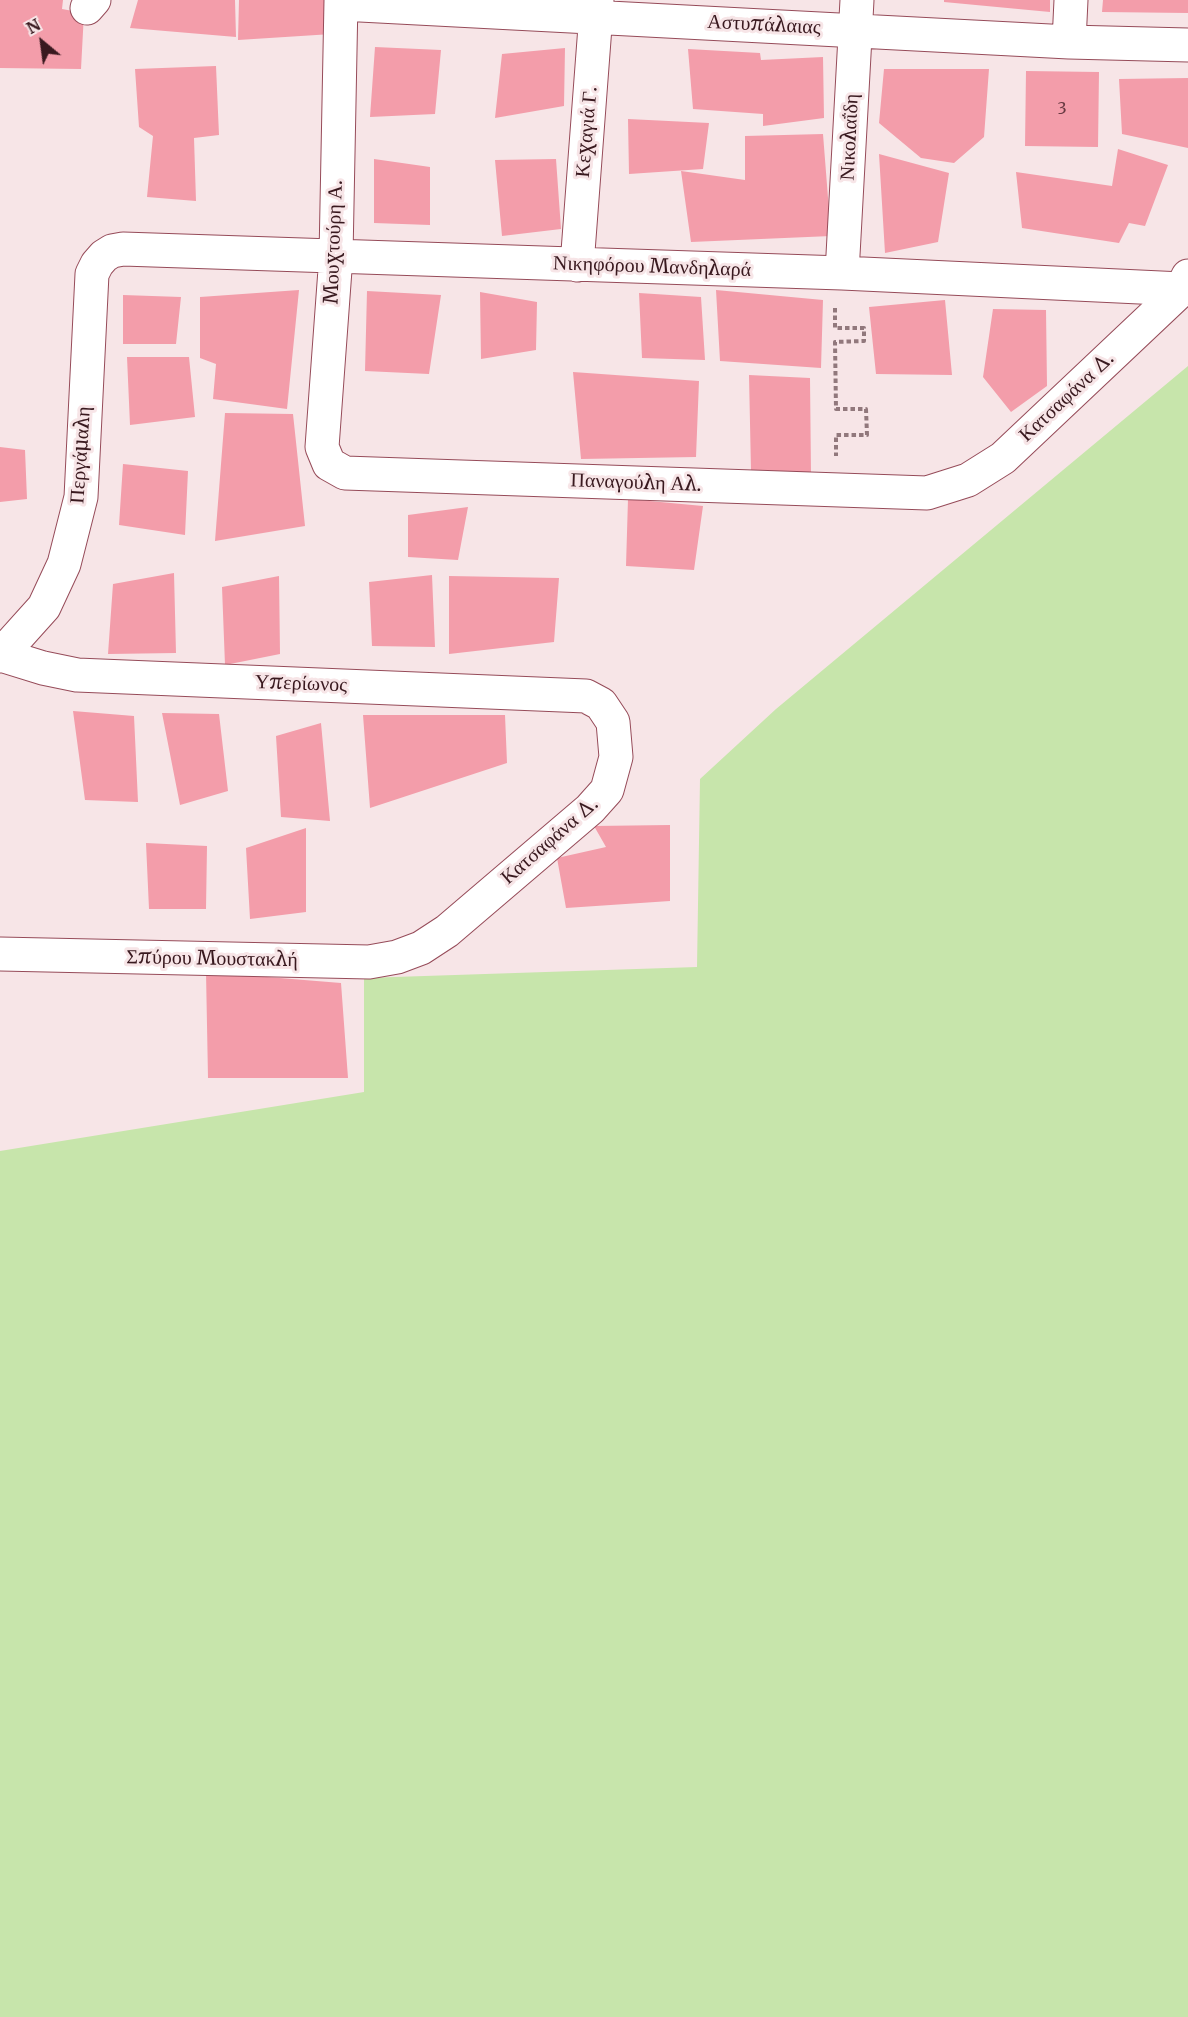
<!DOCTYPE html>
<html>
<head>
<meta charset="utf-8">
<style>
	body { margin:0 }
	#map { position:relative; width:1188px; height:2017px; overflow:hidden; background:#f7e5e7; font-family:Merriweather,serif }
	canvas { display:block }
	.north { position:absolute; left:12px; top:12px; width:60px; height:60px; -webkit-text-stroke:4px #f7e5e7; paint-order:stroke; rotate:331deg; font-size:16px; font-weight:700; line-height:24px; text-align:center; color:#39191f }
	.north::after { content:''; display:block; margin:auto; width:21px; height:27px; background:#39191f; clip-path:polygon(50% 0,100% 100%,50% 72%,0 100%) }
</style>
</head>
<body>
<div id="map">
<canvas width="1188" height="2017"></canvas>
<div class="north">N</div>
</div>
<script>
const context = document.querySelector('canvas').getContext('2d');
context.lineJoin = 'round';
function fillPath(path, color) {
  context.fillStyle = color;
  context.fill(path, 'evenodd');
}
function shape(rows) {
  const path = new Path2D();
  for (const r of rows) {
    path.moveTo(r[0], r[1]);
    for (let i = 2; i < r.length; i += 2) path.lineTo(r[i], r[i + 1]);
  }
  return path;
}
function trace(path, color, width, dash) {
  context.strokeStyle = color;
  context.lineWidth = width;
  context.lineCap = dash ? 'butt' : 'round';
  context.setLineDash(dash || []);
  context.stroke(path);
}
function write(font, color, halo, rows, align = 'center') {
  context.font = font + ' Merriweather,serif';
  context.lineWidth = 6;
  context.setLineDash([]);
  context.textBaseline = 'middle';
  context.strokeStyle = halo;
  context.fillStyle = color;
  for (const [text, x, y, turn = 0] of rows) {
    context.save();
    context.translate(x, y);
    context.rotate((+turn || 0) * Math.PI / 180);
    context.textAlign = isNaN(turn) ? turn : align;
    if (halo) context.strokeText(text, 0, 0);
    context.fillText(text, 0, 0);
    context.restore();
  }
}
fillPath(shape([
	[1188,366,1188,2017,0,2017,0,1151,364,1092,364,978,697,967,700,779,776,709]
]), '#c7e5ab');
fillPath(shape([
	[0,0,63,0,62,9,84,13,81,69,0,68],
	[138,0,235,0,236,37,130,28],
	[239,0,330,0,332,34,238,40],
	[944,0,1050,0,1050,12,944,2],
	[1103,0,1188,0,1188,13,1102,12],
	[375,47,441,50,435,114,370,117],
	[565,48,564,106,495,118,502,54],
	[688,49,760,53,761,60,823,57,824,118,763,126,763,114,693,109],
	[216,66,219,135,194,138,196,201,147,197,153,136,139,127,135,69],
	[884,69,989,69,984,137,954,163,921,158,879,123],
	[1026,71,1099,72,1098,147,1025,146],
	[1188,78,1188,148,1122,134,1119,79],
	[628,119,709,123,703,169,629,174],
	[823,134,831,236,691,242,681,171,745,180,745,136],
	[1118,149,1168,165,1145,226,1129,223,1119,243,1022,228,1016,172,1112,186],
	[879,154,949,173,938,242,885,253],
	[374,159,430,167,430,225,374,223],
	[556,159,561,229,502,236,495,160],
	[299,290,287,409,213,399,216,364,200,358,200,297],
	[716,290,823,300,821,368,720,361],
	[367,291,441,295,429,374,365,371],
	[480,292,537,302,536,350,481,359],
	[639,293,701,297,705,360,642,358],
	[123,295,181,297,176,344,123,344],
	[945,300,952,375,876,374,869,307],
	[993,309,1046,310,1047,386,1011,412,983,377],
	[127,357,189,357,195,417,130,425],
	[573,372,699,381,696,457,581,459],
	[749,375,810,378,811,475,751,471],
	[225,413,293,414,305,526,215,541],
	[0,447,25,450,27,499,0,502],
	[123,464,188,471,185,535,119,525],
	[628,499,703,506,694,570,626,566],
	[468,507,458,560,408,557,408,515],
	[174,573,176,653,108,654,113,584],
	[432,575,435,647,372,646,369,582],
	[279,576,280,654,225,665,222,587],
	[449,576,559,578,554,642,449,654],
	[73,711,134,716,138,802,85,800],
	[162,713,219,714,228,791,180,805],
	[363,715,505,715,507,763,370,808],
	[321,723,330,821,281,817,276,736],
	[670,825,670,901,566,908,557,858,606,847,594,826],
	[306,828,306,912,250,919,246,848],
	[146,843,207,846,206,909,149,909],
	[206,972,341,983,348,1078,208,1078]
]), '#f39daa');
const street = shape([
	[341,0,336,256,322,447,329,464,345,473,927,493,968,480,1003,458,1182,289,1188,276],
	[341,4,1069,42,1188,45],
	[87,8,94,0],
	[1069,42,1071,0],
	[577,265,597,0],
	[842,273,857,0],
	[0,656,44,607,64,564,81,497,92,274,97,264,104,256,112,251,123,249,842,273,1182,289],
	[0,954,369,962,397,957,421,948,447,931,590,809,607,790,616,757,613,722,601,704,586,696,77,675,43,668,1,655]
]);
trace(street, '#964b59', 35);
trace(shape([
	[835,308,835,328,864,328,864,341,835,342,836,409,866,409,867,435,836,435,836,456]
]), '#91787c', 4, [4.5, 3]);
trace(street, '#fff', 33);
write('16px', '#683a42', null, [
	["3",1062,109]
]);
write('20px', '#39191f', '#f7e5e7', [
	["Αστυπάλαιας",764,25,3],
	["Κεχαγιά Γ.",587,132,-85],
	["Νικολαΐδη",850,137,-87],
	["Μουχτούρη Α.",334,242,-88],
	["Νικηφόρου Μανδηλαρά",652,267,2],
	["Κατσαφάνα Δ.",1067,397,-43],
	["Περγάμαλη",81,455,-86],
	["Παναγούλη Αλ.",636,483,2],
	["Υπερίωνος",301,684,2],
	["Κατσαφάνα Δ.",550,841,-41],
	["Σπύρου Μουστακλή",212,959,1]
]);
</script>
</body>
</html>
